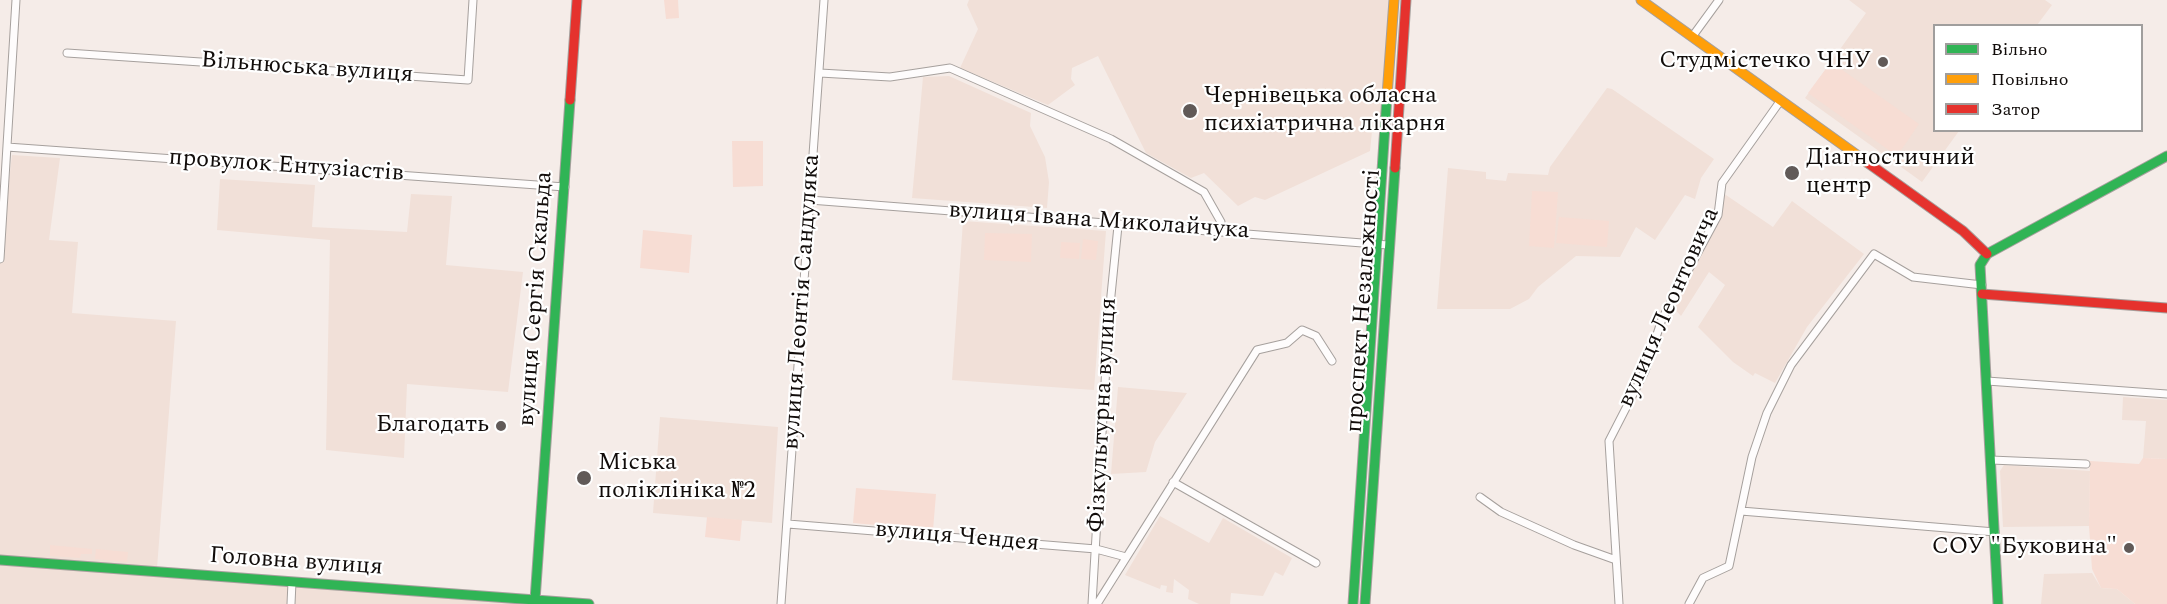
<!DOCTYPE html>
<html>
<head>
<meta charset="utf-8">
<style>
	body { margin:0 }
	#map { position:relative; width:2167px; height:604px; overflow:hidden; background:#f5ece8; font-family:Spectral,serif }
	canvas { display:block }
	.legend { position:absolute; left:1933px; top:24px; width:210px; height:108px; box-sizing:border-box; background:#fff; border:2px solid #a09e9d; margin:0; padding:8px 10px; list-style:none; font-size:18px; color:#110c0a }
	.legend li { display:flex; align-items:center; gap:12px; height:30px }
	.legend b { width:30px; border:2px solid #a09e9d }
</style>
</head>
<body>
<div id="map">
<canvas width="2167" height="604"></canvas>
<ul class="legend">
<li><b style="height:8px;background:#30b455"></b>Вільно</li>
<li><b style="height:8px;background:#ff9f0a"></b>Повільно</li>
<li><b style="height:8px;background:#e5322d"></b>Затор</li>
</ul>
</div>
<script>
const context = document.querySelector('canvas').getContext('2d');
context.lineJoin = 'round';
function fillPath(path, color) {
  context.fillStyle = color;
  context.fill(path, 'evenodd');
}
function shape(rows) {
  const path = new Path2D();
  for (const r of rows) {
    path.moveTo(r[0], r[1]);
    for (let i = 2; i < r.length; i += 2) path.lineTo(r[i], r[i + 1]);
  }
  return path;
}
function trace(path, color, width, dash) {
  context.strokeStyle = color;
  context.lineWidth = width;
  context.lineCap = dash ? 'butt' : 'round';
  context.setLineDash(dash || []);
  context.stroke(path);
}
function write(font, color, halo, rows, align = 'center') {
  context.font = font + ' Spectral,serif';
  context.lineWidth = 4.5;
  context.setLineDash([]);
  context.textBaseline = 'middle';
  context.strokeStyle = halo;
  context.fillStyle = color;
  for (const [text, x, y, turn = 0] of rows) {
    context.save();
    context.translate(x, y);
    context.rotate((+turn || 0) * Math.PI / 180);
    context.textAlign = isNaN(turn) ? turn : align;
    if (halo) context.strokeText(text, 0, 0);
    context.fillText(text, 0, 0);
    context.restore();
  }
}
fillPath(shape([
	[969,0,1394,0,1385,131,1372,131,1370,151,1265,200,1255,197,1238,206,1204,173,1191,178,1146,153,1098,56,1072,68,1071,79,1075,85,1048,105,960,68,978,29,967,5],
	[1849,0,2045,0,2052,5,2037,25,1934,26,1934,130,1959,131,1922,182,1805,98,1866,13],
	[949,76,1031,113,1030,126,1045,157,1049,182,1047,208,912,198,923,77],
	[1607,88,1612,89,1714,159,1701,178,1695,199,1685,195,1655,240,1636,227,1620,257,1576,256,1538,287,1529,299,1510,309,1437,309,1448,168,1486,172,1486,179,1506,181,1508,173,1548,175,1550,167],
	[12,155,60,158,49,240,78,242,72,313,176,321,157,568,0,557,0,189,8,189],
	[220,179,315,185,312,227,407,232,411,194,452,196,446,265,523,272,508,392,407,384,404,458,326,450,330,240,217,230],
	[1723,193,1773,227,1792,201,1864,254,1807,327,1775,383,1755,373,1753,376,1733,362,1698,327,1725,285,1709,272,1681,316,1670,304,1719,215],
	[963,221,1106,231,1094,390,952,380],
	[1118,387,1187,393,1155,442,1146,472,1111,474],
	[2123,397,2167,400,2167,459,2143,458,2146,421,2122,420],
	[660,417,778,427,772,523,653,513],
	[2004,465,2090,471,2089,526,2003,527,2000,471],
	[1160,516,1209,543,1223,518,1292,558,1283,576,1275,572,1263,596,1231,593,1230,604,1199,604,1188,599,1189,590,1174,579,1173,593,1166,592,1167,586,1161,585,1160,589,1125,575],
	[0,562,571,604,0,604],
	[2092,573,2101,588,2117,589,2135,604,2041,604,2044,574]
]), '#f1e0d8');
fillPath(shape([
	[664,0,678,0,679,18,666,19],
	[1831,62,1919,124,1897,156,1808,93],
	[732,141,763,141,763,186,733,187],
	[1532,191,1558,192,1554,248,1529,246],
	[1559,217,1609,221,1607,247,1556,243],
	[643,230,692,235,689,273,640,268],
	[985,233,1032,234,1031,262,984,260],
	[1083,239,1098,241,1096,260,1081,259],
	[1061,242,1080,243,1079,259,1060,258],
	[2143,458,2167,459,2167,604,2135,604,2117,589,2101,588,2092,569,2089,526,2090,461,2139,464],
	[856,488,936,494,933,530,853,523],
	[707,517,742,520,740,541,705,537],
	[50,545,92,549,92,554,81,554,80,558,50,556],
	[96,549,128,552,127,562,95,559]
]), '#f7ddd4');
const street = shape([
	[1692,37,1719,0],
	[67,53,468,80,473,0],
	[820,73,890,77,950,68,1111,139,1204,192,1221,222,1220,231],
	[7,147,565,187],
	[810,200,1388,245],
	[0,259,16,0],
	[1987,381,2167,394],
	[1991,460,2086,464],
	[1173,482,1316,563],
	[1480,497,1501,512,1574,545,1616,560],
	[1741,511,1995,532],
	[788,524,1096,549,1126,557],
	[291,604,292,582],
	[781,604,824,0],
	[1092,604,1109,315,1118,226],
	[1097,604,1257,350,1287,343,1302,330,1316,336,1332,361],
	[1619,604,1609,441,1645,371,1662,319,1718,215,1722,183,1781,100],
	[1689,604,1703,578,1729,566,1752,457,1767,413,1791,365,1874,254,1913,277,1982,285]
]);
const fast = shape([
	[0,560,589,604],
	[535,600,570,100],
	[1353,604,1387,96],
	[1365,604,1395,168],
	[1998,604,1980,265,1987,254,2167,156]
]);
const slow = shape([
	[1641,0,1868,163],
	[1387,96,1394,0]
]);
const jam = shape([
	[570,100,577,0],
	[1868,163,1963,231,1987,254],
	[1395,168,1406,0],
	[1982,294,2167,308]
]);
trace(street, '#a6a09d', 9);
trace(fast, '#a6a09d', 11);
trace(slow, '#a6a09d', 11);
trace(jam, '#a6a09d', 11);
trace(street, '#fefcfc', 7);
trace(fast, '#30b455', 9);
trace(slow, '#ff9f0a', 9);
trace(jam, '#e5322d', 9);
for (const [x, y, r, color] of [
	[1883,62,6,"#615a58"],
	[1190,111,8,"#615a58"],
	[1792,173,8,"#615a58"],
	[501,426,6,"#615a58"],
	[584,478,8,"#615a58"],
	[2129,548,6,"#615a58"]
]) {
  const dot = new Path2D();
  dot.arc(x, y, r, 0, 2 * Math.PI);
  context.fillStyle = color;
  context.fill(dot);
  trace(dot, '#fff', 2);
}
write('24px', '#110c0a', '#fff', [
	["Студмістечко ЧНУ",1871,62],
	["Чернівецька обласна",1204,97,"left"],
	["психіатрична лікарня",1204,125,"left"],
	["Діагностичний",1806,159,"left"],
	["центр",1806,187,"left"],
	["Благодать",489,426],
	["Міська",598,464,"left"],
	["поліклініка №2",598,492,"left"],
	["СОУ \"Буковина\"",2117,548]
], 'right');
write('24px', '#110c0a', '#fff', [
	["Вільнюська вулиця",307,69,4],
	["провулок Ентузіастів",286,167,4],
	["вулиця Івана Миколайчука",1099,222,4],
	["вулиця Сергія Скальда",537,299,-86],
	["проспект Незалежності",1365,301,-86],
	["вулиця Леонтія Сандуляка",803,302,-86],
	["вулиця Леонтовича",1670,308,-66],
	["Фізкультурна вулиця",1104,415,-87],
	["вулиця Чендея",957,538,5],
	["Головна вулиця",296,563,4]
]);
</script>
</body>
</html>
